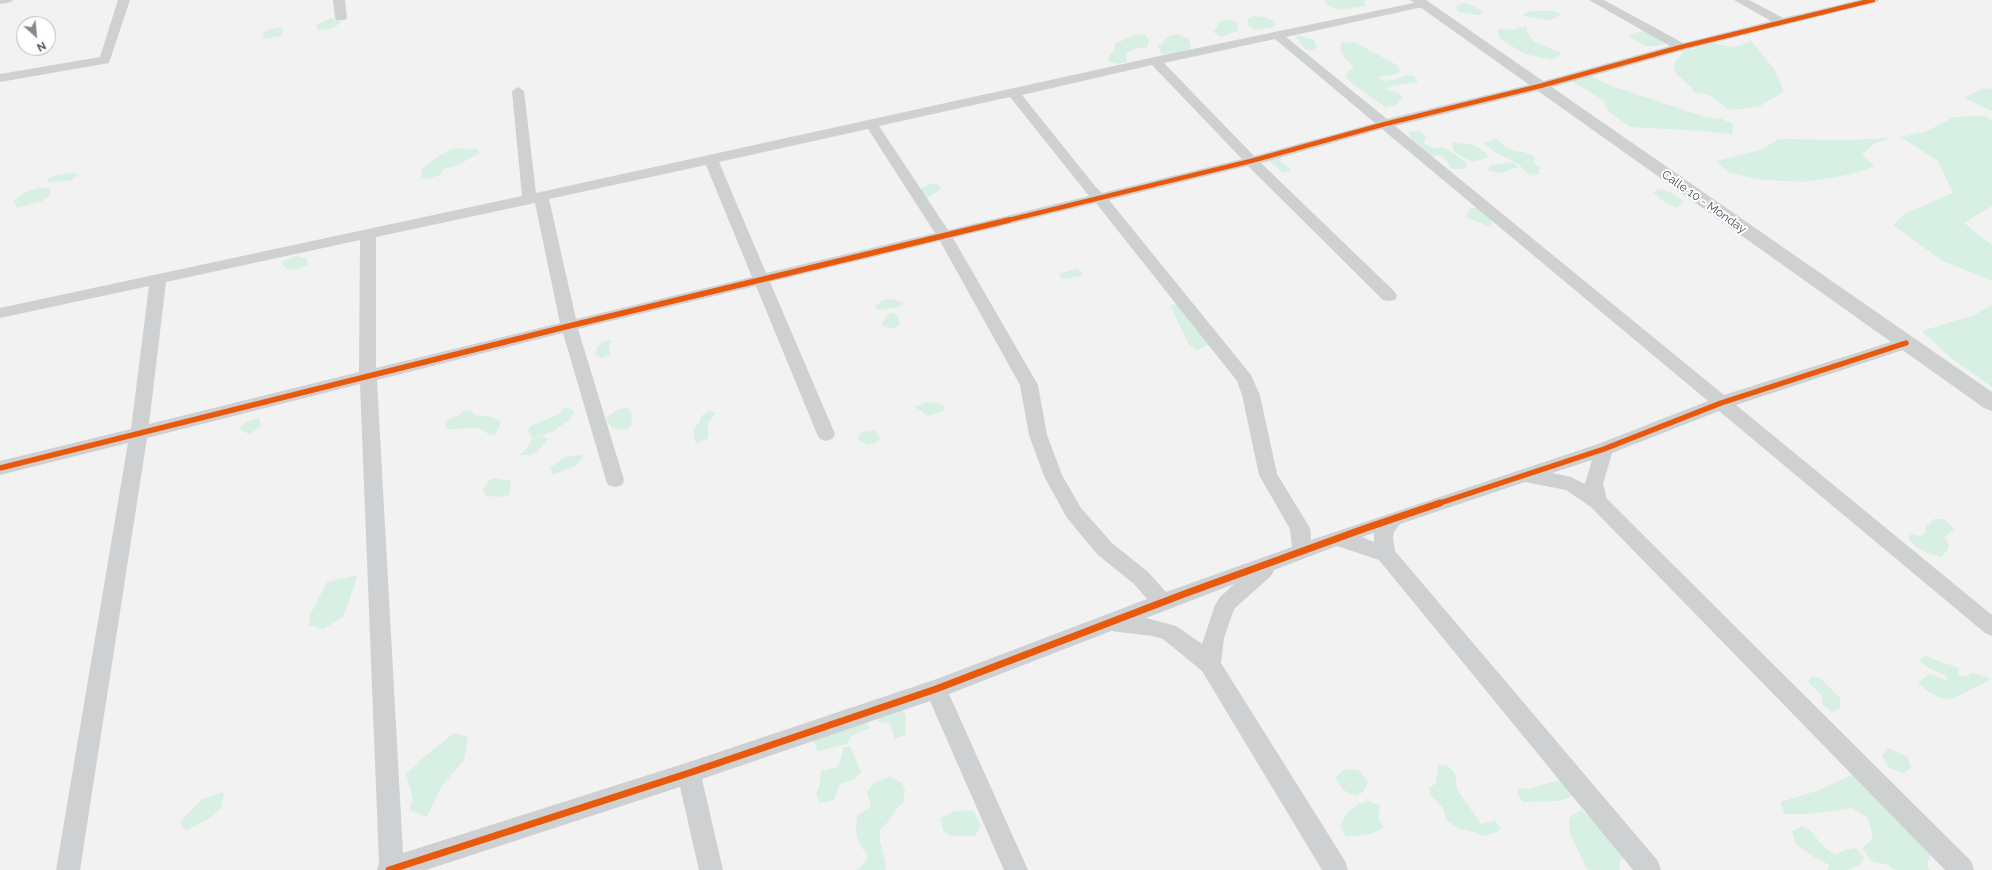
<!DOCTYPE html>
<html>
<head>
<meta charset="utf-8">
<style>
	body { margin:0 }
	#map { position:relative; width:1992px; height:870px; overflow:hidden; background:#f2f2f2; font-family:Raleway,sans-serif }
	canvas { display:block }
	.north { position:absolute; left:16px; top:16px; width:40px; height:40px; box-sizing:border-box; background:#fff; border:1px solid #b7b9be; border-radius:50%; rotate:153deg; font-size:11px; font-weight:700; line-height:16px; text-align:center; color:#4a515d }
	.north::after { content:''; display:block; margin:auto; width:14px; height:18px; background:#858991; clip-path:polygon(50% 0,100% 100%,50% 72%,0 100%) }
</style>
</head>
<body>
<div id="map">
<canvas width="1992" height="870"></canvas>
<div class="north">N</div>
</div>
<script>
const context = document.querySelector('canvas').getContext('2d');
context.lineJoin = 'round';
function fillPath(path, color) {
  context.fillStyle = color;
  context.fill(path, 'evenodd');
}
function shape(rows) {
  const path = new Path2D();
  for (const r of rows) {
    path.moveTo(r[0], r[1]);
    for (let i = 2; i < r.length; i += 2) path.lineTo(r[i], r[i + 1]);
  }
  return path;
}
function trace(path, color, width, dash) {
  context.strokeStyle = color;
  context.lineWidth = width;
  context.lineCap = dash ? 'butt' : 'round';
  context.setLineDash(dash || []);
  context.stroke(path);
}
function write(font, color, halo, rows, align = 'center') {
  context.font = font + ' Raleway,sans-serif';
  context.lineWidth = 4;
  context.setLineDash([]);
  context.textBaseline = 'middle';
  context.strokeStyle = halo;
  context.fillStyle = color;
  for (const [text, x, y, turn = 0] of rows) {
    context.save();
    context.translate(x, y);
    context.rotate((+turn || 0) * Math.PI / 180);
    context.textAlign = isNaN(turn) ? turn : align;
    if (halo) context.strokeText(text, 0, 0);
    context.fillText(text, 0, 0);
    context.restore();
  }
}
fillPath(shape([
	[1324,0,1365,0,1364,3,1366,6,1338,10,1326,4],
	[1462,3,1471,5,1484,12,1479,15,1458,12,1456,7],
	[1533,11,1554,11,1562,14,1551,20,1523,16,1525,13],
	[1253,16,1263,17,1272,20,1276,24,1272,27,1254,30,1248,25,1248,19],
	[331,18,342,21,334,28,318,30,316,25],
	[1228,19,1238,22,1237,31,1221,37,1213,32,1217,28,1218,22],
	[1527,26,1527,32,1534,42,1562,53,1552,60,1525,54,1500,39,1497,29,1511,30],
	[278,27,284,30,280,36,262,39,265,31],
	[1646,30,1667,41,1664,44,1657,46,1645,46,1628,36],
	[1144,34,1149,40,1147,47,1134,49,1126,54,1127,62,1117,64,1108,61,1109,56,1115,49,1115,44,1134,35],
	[1179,34,1189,39,1191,48,1186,52,1171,56,1162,54,1158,47,1169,36],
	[1298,35,1314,40,1317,47,1312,50,1305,49,1296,37],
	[1751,41,1775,70,1784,92,1758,107,1729,110,1709,95,1693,92,1692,88,1676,74,1674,64,1683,52,1711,43,1734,47],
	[1342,42,1356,43,1397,65,1401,72,1396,74,1378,77,1382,81,1395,80,1404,76,1414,76,1418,82,1393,86,1385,90,1396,92,1403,97,1397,104,1386,108,1351,83,1345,75,1354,67,1344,57,1340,48],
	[1586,73,1609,85,1705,117,1722,119,1733,124,1732,135,1706,131,1630,127,1608,111,1603,100,1573,82],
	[1992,88,1992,111,1964,98,1979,90],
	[1986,116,1992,121,1992,206,1964,223,1992,245,1992,281,1941,260,1893,225,1904,214,1953,193,1938,161,1901,137,1925,132,1954,117],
	[1420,131,1426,136,1424,144,1434,148,1441,147,1449,150,1467,163,1465,169,1451,169,1444,157,1438,155,1428,157,1419,149,1419,144,1414,143,1408,132],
	[1496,138,1503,145,1514,151,1524,152,1535,157,1534,164,1543,170,1538,169,1540,172,1538,175,1531,173,1532,177,1518,164,1495,152,1483,143],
	[1889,138,1874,144,1862,154,1875,166,1852,174,1804,182,1765,180,1729,173,1716,161,1760,150,1779,139,1851,140],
	[1454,142,1474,145,1485,152,1488,157,1474,162,1464,158,1455,152,1452,146],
	[459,148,467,150,477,149,480,153,456,166,443,169,440,175,427,179,421,177,422,169,436,158,449,150],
	[1278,156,1282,159,1281,162,1290,168,1290,172,1283,173,1268,160],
	[1512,162,1519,167,1500,173,1486,170,1491,165],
	[70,173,79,174,72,180,49,183,47,179,57,175],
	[931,183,939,185,941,189,927,198,921,192,922,188],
	[38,188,49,188,50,195,42,201,17,208,14,201,24,193],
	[1661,189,1672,193,1683,200,1683,203,1676,208,1660,199,1653,192],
	[1470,208,1478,208,1487,214,1493,223,1488,226,1465,217],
	[297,256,307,259,308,264,297,270,286,269,281,262],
	[1078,268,1082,273,1080,276,1063,279,1058,274],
	[893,299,904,303,900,307,879,310,874,306,884,300],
	[1178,304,1212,343,1196,351,1188,343,1170,305],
	[1992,305,1992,387,1951,358,1922,331,1974,315],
	[892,313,898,315,899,325,891,329,881,325,886,317],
	[612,340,609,347,611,355,601,358,595,355,597,347,604,341],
	[934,402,944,406,945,410,928,416,915,407,923,403],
	[567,407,574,411,571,418,554,431,532,439,528,431,530,426,560,414,561,410],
	[627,407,631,412,632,425,627,430,612,428,605,418,617,410],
	[465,410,470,410,476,415,492,417,501,422,496,434,490,435,479,428,448,429,445,426,449,419,458,416],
	[709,411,716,413,708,422,708,438,696,444,694,437,694,428,700,422,701,416],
	[259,418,261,423,259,428,249,434,238,429,248,421],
	[874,430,881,438,875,443,868,445,857,439,862,432],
	[543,436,548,439,537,452,530,455,520,455,527,448,531,440],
	[581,455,583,458,575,466,553,475,550,468,564,457],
	[492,478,511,481,509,495,499,497,487,496,483,491,486,484],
	[1934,519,1945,519,1954,529,1944,538,1949,544,1947,551,1941,557,1925,552,1915,546,1908,539,1911,534,1920,536,1925,534,1926,527],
	[358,575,343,617,323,629,309,625,310,615,327,582],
	[1925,656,1959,668,1958,675,1966,677,1972,673,1987,677,1990,680,1952,699,1940,698,1926,690,1918,682,1930,674,1948,681,1945,675,1930,669,1919,660],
	[1811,677,1820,678,1840,698,1840,708,1832,712,1822,704,1822,696,1808,682],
	[849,708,861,712,870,728,851,736,847,744,818,751,810,733,835,719,837,712],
	[901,708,906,715,905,735,895,739,890,723,878,722,878,715],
	[454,733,468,737,464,760,441,787,427,817,409,810,413,798,406,774,425,756],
	[850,746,861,772,854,780,840,783,834,800,820,803,816,795,820,784,821,771,838,767,844,747],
	[1889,748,1908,757,1911,768,1903,773,1889,768,1882,756],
	[1438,765,1448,766,1455,773,1457,789,1481,824,1495,820,1501,829,1495,833,1483,836,1474,832,1460,829,1447,821,1443,808,1432,797,1429,788,1436,783],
	[1344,769,1358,770,1368,782,1363,792,1356,796,1343,790,1335,778],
	[1853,774,1933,848,1927,866,1930,870,1896,870,1885,864,1871,861,1862,848,1873,839,1868,818,1852,808,1809,814,1784,814,1781,802,1822,789],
	[891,777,902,783,905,790,903,803,897,808,888,822,880,829,880,841,886,864,885,870,856,870,864,864,868,856,858,842,856,832,857,815,871,807,867,792,875,782],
	[1559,780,1578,791,1571,797,1559,801,1523,802,1517,794,1520,788,1528,789],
	[224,792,221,808,209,819,186,830,180,822,202,799],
	[1369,801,1380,806,1378,819,1384,828,1371,834,1346,837,1340,827,1347,813,1358,804],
	[964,810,973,811,981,825,975,836,951,836,943,830,940,818,953,812],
	[1581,810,1589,817,1604,821,1627,858,1620,860,1619,870,1589,870,1586,868,1569,831,1569,818],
	[1802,826,1809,829,1824,847,1835,855,1844,850,1856,848,1864,858,1859,865,1847,870,1827,870,1829,865,1814,857,1795,843,1792,831]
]), '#d8efe4');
fillPath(shape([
	[0,0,13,0,11,2,0,4,0,0],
	[118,0,130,0,109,63,0,82,0,74,100,57,118,0],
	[333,0,345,0,347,18,345,20,337,20,335,18,333,0],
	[1589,0,1604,0,1683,43,1771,21,1734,0,1749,0,1783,18,1859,0,1879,0,1877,2,1685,50,1545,89,1395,126,1724,395,1900,339,1906,337,1912,339,1914,343,1912,347,1736,405,1992,615,1992,636,1985,633,1719,411,1612,453,1603,484,1607,499,1971,861,1974,870,1945,870,1591,507,1566,490,1525,482,1400,524,1394,532,1393,538,1395,551,1658,861,1661,870,1633,870,1379,560,1337,546,1274,570,1271,576,1234,609,1224,638,1221,663,1345,861,1348,870,1322,870,1202,671,1163,639,1152,636,1111,631,949,694,1028,870,1004,870,930,701,702,779,723,870,699,870,680,787,426,870,377,870,379,863,360,384,147,438,80,870,56,870,128,443,0,475,0,461,131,429,149,286,0,318,0,308,522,196,512,91,518,87,524,91,536,193,1155,57,1423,1,1429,4,1427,6,1286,37,1387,119,1536,83,1670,46,1589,0],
	[1275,39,1375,123,1254,156,1164,63,1275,39],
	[1152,65,1242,159,1102,193,1095,186,1022,95,1152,65],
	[1010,97,1089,196,948,230,879,126,1010,97],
	[868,129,935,233,766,273,719,162,868,129],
	[1382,129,1708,401,1598,444,1311,540,1310,528,1277,474,1260,395,1251,375,1109,200,1248,166,1383,300,1389,301,1395,300,1397,296,1395,292,1261,163,1382,129],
	[706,165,752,277,576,319,549,199,706,165],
	[535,203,560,323,376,368,376,237,535,203],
	[1096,203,1237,381,1242,395,1259,475,1290,529,1292,547,1166,592,1148,572,1112,543,1081,508,1062,475,1047,435,1038,385,953,238,1096,203],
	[360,240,359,372,149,424,166,282,360,240],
	[940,241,1020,385,1029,435,1044,476,1067,518,1098,555,1134,584,1147,599,934,680,689,762,403,853,377,380,563,333,606,480,608,485,615,487,622,485,624,480,578,329,756,286,817,434,820,439,826,441,832,439,835,434,770,282,940,241],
	[1592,460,1585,484,1571,477,1552,473,1592,460],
	[1374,533,1374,542,1362,537,1373,533,1374,533],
	[1234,584,1220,597,1215,605,1202,644,1176,626,1146,618,1234,584]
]), '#ced0d2');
fillPath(shape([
	[1410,0,1426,0,1992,392,1992,411,1984,408,1410,0]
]), '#ced0d2');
trace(shape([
	[1005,221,1251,161,1385,124,1540,86,1681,47,1873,0]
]), '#e8590c', 4.5);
trace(shape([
	[0,468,569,326,1009,220],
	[1437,504,1604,449,1721,403,1906,343]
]), '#e8590c', 5.5);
trace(shape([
	[389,870,689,773,936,689,1184,594,1366,528,1440,503]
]), '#e8590c', 7);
write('12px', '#4a515d', '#fff', [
	["Calle 10 - Monday",1704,202,35]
]);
</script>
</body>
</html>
